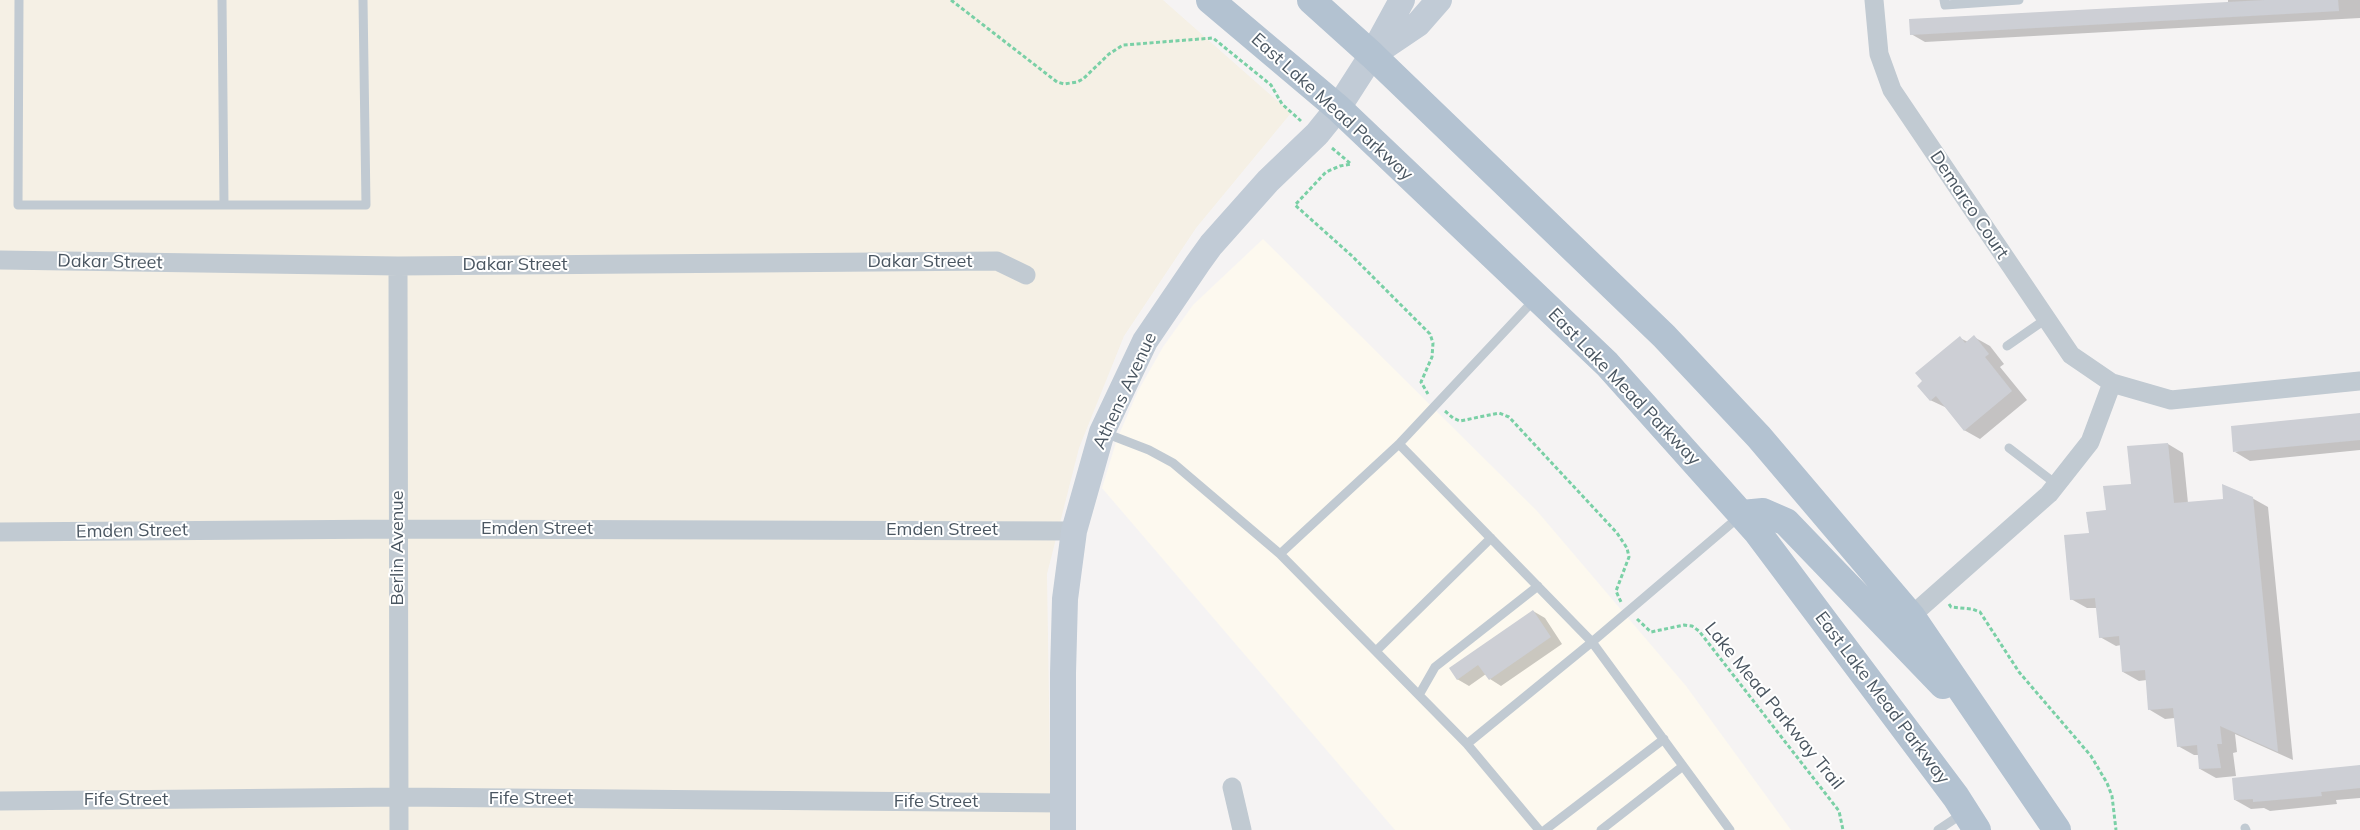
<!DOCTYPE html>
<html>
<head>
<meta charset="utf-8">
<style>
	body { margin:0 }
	canvas { display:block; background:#f5f3f3 }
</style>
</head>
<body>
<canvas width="2360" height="830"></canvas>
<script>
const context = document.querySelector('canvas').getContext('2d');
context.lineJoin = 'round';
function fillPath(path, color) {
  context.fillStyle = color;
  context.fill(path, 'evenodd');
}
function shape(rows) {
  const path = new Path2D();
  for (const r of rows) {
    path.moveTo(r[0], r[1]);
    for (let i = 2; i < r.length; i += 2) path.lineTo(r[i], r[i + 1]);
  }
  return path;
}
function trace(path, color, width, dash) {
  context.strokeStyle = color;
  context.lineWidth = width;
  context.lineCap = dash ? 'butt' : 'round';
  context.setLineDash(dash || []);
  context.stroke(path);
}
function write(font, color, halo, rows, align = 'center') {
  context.font = font + ' Mulish,sans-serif';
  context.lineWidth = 4;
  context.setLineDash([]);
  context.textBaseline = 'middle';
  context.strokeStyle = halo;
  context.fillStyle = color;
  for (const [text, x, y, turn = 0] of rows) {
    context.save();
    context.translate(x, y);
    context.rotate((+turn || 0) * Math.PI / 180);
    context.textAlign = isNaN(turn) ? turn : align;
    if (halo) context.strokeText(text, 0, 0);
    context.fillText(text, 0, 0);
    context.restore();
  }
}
fillPath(shape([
	[1263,239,1537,511,1686,686,1791,830,1395,830,1102,488,1117,439,1138,391,1163,347,1193,305]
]), '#fdf9ef');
fillPath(shape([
	[0,0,1163,0,1291,113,1196,228,1124,336,1079,448,1047,574,1051,830,0,830]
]), '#f5f0e5');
fillPath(shape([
	[2228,0,2360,0,2360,18,1925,42,1911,34,2228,3],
	[1974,337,1990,346,2004,364,2000,367,2027,400,1980,439,1964,430,1947,408,1930,400,1960,338,1968,342],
	[2360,414,2360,450,2250,461,2235,452],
	[2168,444,2183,453,2188,503,2252,498,2268,507,2293,760,2235,734,2237,752,2233,753,2236,776,2216,778,2200,769,2199,755,2194,755,2178,746,2175,718,2165,719,2150,710,2147,680,2139,681,2123,672,2121,645,2116,646,2100,637,2097,608,2087,608,2071,599,2090,534],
	[1533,611,1545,618,1562,644,1501,686,1490,679,1486,674,1469,686,1457,679],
	[2360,767,2360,798,2336,800,2337,804,2270,811,2264,808,2251,809,2235,800]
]), '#0003');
fillPath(shape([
	[2265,0,2338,0,2339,11,1910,35,1909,19],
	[1974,335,1989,354,1985,357,2012,391,1964,431,1936,396,1930,401,1917,386,1922,381,1915,373,1960,336,1965,343],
	[2360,413,2360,440,2233,452,2231,426],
	[2168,443,2174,503,2223,499,2222,484,2253,497,2278,752,2220,726,2222,744,2217,744,2221,768,2199,769,2197,745,2177,747,2173,708,2148,710,2145,670,2122,672,2119,636,2099,638,2095,598,2070,600,2064,535,2089,533,2086,512,2106,510,2103,486,2131,484,2127,446],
	[1533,610,1551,637,1489,680,1478,665,1457,680,1449,668],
	[2360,765,2360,788,2321,792,2322,796,2253,802,2253,799,2234,800,2232,778]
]), '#cdcfd5');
trace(shape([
	[951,0,1057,82,1064,84,1077,82,1083,79,1109,54,1123,45,1213,38,1271,85,1282,104,1301,121],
	[1332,148,1351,164,1340,166,1326,172,1295,205,1352,256,1430,334,1433,343,1432,357,1421,382,1428,394],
	[1445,411,1453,418,1460,421,1499,413,1509,417,1617,533,1627,548,1629,557,1616,591,1621,602],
	[1949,604,1951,607,1972,609,1980,612,2019,672,2091,756,2107,783,2112,796,2116,830],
	[1637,619,1651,632,1684,625,1692,626,1699,631,1839,811,1843,830]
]), '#7ad0a6', 3, [4, 2.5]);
trace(shape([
	[19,0,18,205,366,205,363,0],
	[222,0,224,205],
	[1944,0,1945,5,2019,0],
	[2007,346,2046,319],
	[1105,433,1149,450,1173,463,1280,554,1467,744,1539,830],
	[1399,444,1592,642,1467,744],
	[2009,448,2056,484],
	[1280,554,1399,444,1535,299],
	[1376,651,1491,538],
	[1419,695,1435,667,1538,586],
	[2245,828,2246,830],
	[1545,830,1664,739],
	[1601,830,1683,766],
	[1730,830,1592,642,1740,516],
	[1938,830,1962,814]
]), '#c1cad2', 9);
trace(shape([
	[1874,0,1879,54,1892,90,2071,355,2112,383,2171,400,2360,381],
	[0,260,398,266,997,261,1026,275],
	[398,266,399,830],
	[0,532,398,529,1074,531],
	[1911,616,2049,494,2090,442,2112,383],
	[1232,787,1242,830],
	[0,801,399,797,1062,803]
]), '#c1cad2', 19);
trace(shape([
	[1375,53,1418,24,1439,0],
	[1063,830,1063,673,1065,599,1074,531,1102,432,1145,341,1198,263,1211,245,1268,181,1317,134,1338,108,1372,55,1402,0]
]), '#c1cbd6', 26);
trace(shape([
	[1210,0,1338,108,1607,364,1758,533,1956,797,1977,830],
	[1311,0,1372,55,1664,336,1759,437,1911,616,2057,830],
	[1742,514,1763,512,1786,522,1943,685]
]), '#b3c2d1', 28);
write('18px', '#4a5661', '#fff', [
	["East Lake Mead Parkway",1332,107,42],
	["Demarco Court",1969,205,56],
	["Dakar Street",110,262,1],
	["Dakar Street",920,262],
	["Dakar Street",515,265],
	["East Lake Mead Parkway",1624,387,46],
	["Athens Avenue",1125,391,-65],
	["Emden Street",537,529],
	["Emden Street",942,530],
	["Emden Street",132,531,-1],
	["Berlin Avenue",398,548,-90],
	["East Lake Mead Parkway",1882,698,53],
	["Lake Mead Parkway Trail",1774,706,51],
	["Fife Street",531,799],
	["Fife Street",126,800],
	["Fife Street",936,802]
]);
</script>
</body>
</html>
